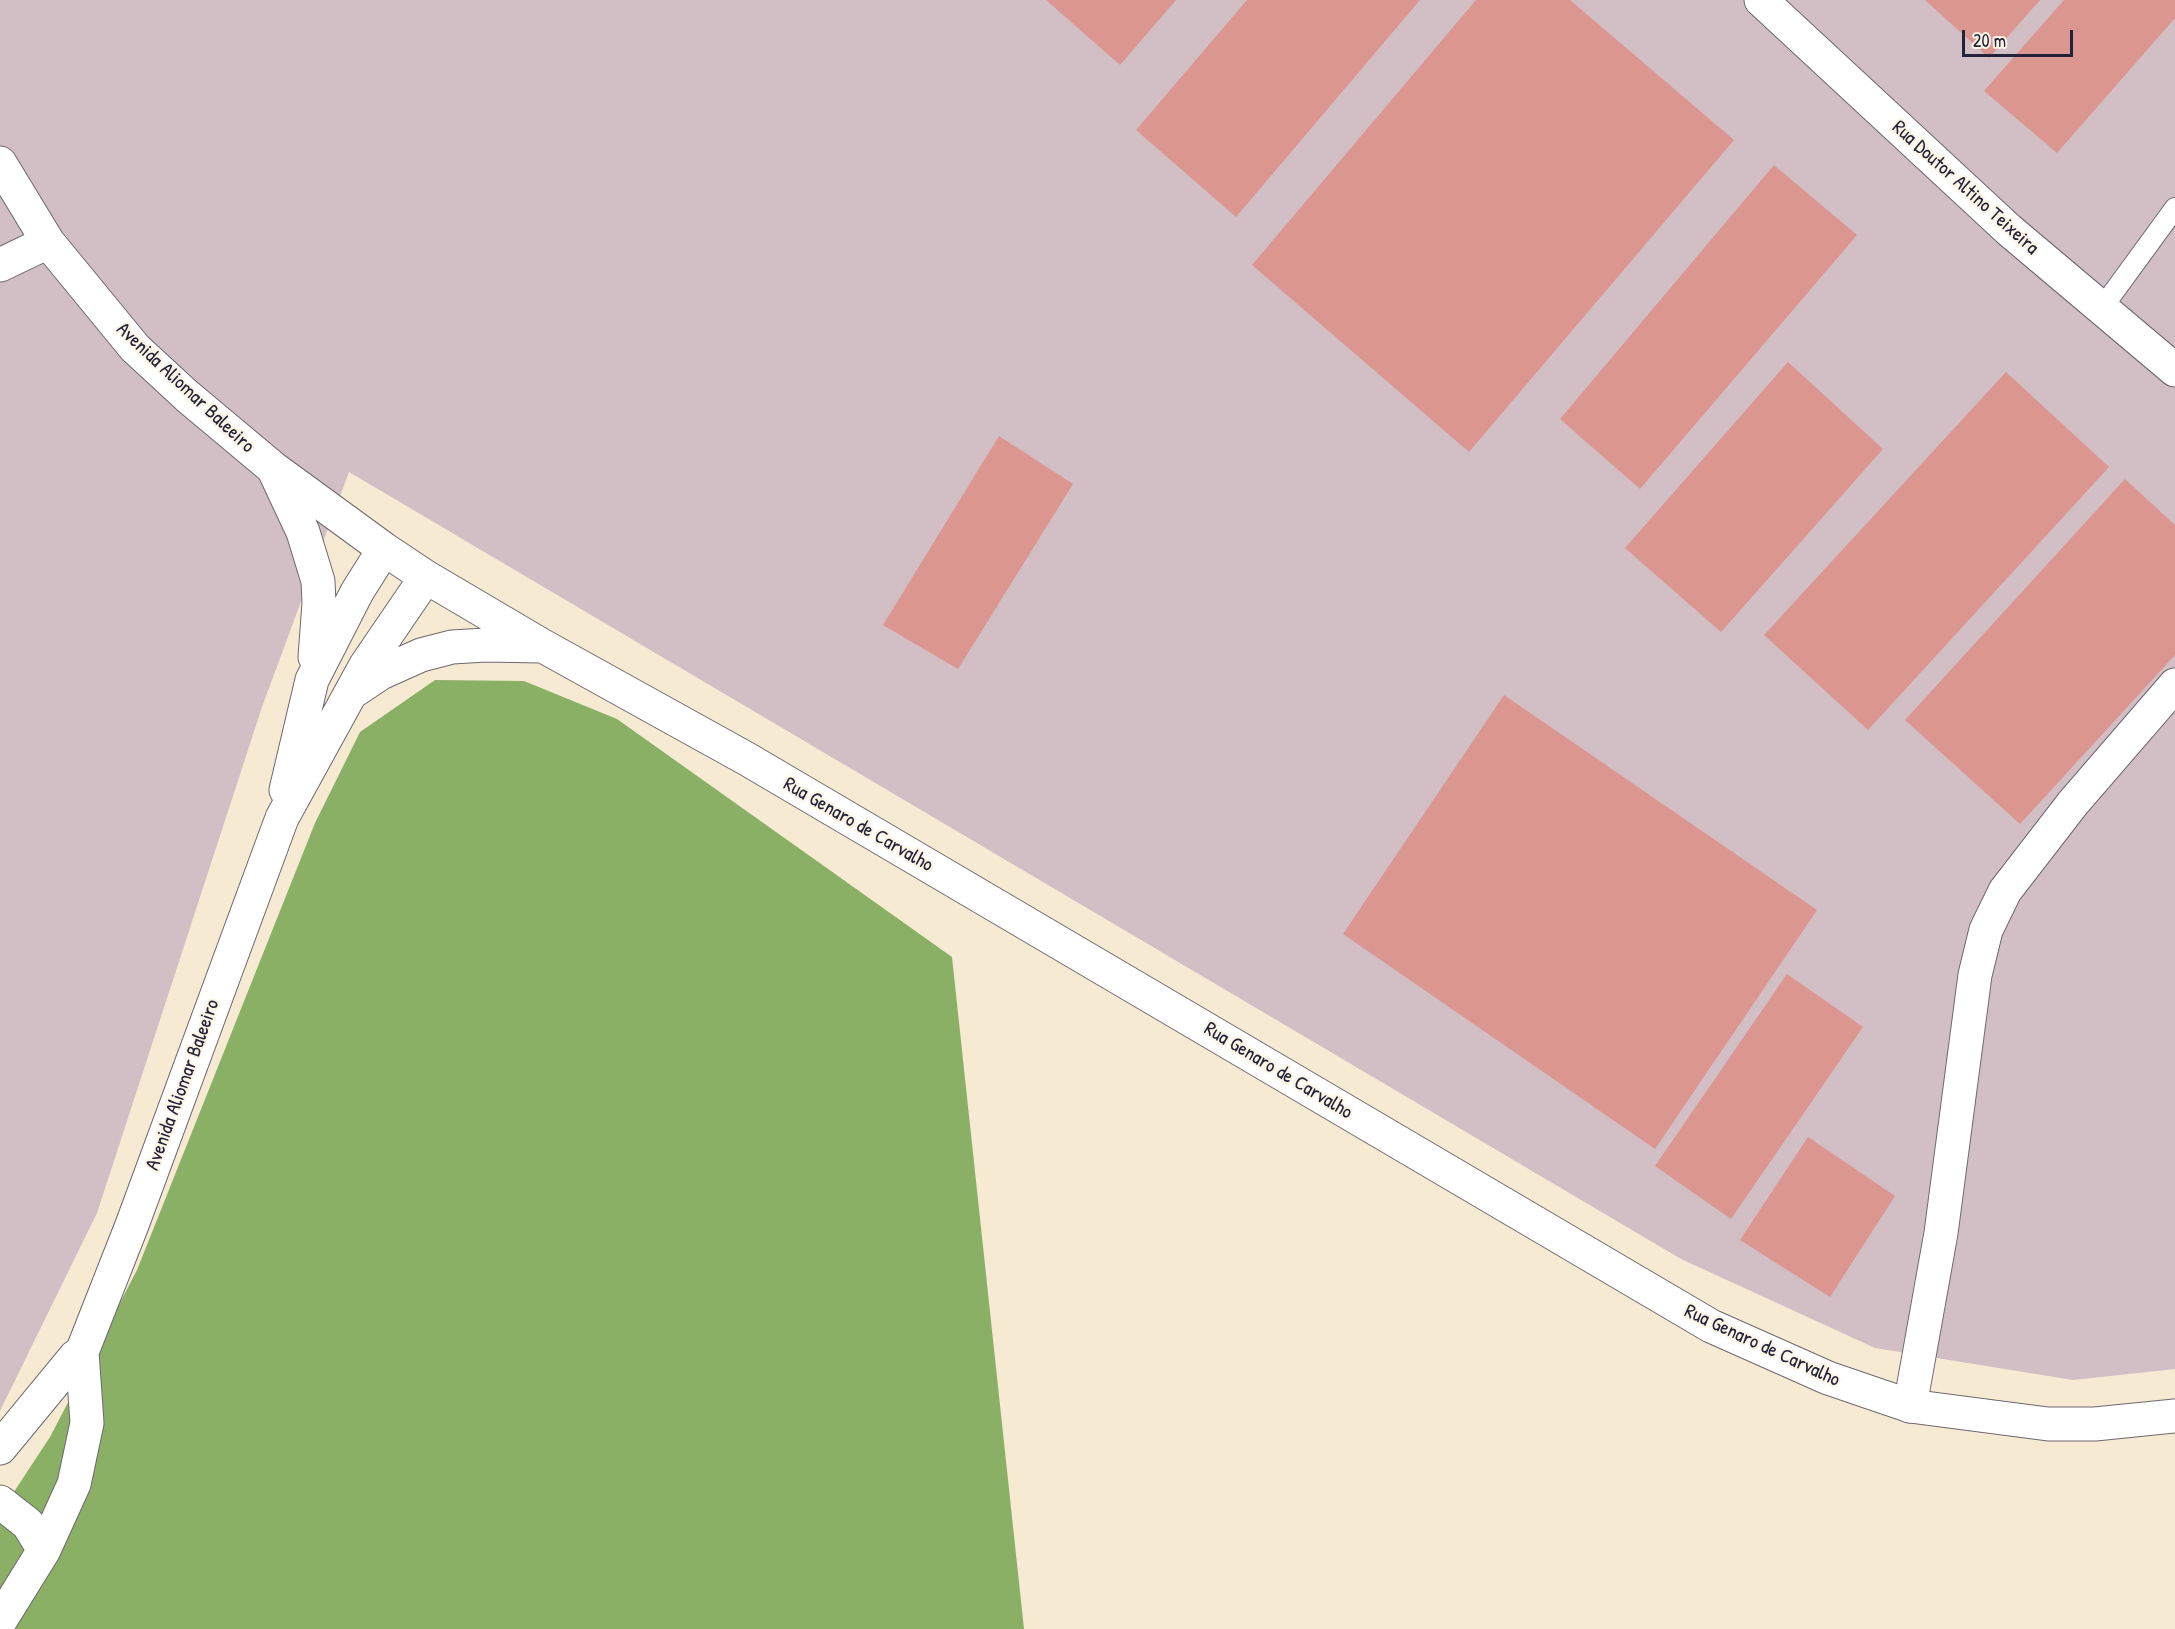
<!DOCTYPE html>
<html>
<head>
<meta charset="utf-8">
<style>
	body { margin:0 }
	#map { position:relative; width:2175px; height:1629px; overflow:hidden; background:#f7ead3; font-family:"Patrick Hand",sans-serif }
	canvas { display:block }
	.scale { position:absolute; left:1962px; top:30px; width:111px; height:27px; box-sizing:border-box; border:3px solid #22223b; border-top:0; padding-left:8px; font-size:18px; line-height:21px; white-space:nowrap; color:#22223b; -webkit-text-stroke:4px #fcf5e5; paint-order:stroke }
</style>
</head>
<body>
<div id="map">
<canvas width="2175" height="1629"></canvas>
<div class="scale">20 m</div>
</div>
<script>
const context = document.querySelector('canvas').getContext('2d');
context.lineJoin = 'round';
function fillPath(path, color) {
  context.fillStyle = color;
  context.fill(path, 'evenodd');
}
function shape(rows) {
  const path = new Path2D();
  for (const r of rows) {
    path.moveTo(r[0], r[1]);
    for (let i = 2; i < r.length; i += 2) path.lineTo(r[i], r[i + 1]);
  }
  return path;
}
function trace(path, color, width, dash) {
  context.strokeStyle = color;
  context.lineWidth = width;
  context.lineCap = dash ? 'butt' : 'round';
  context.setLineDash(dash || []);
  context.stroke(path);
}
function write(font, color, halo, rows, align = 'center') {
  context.font = font + ' "Patrick Hand",sans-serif';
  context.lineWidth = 4.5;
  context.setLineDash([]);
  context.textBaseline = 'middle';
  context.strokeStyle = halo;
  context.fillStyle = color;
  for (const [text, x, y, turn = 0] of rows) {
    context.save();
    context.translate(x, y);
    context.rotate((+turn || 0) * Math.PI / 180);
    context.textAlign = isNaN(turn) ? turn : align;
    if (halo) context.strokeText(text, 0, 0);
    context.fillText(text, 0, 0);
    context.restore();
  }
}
fillPath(shape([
	[0,0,2175,0,2175,1369,2073,1380,1875,1348,1681,1259,349,472,262,707,97,1213,0,1411]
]), '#d2bec5');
fillPath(shape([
	[435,680,524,681,617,719,952,957,1024,1629,0,1629,0,1513,50,1437,137,1270,315,823,360,732]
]), '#8ab066');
fillPath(shape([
	[1046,0,1176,0,1120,65],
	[1247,0,1420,0,1236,217,1136,130],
	[1476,0,1570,0,1734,140,1469,452,1252,265],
	[1925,0,2040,0,1989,58],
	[2064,0,2175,0,2175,18,2057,153,1984,91],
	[1774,165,1857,235,1640,489,1560,419],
	[1788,362,1883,449,1721,632,1625,548],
	[2006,372,2109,467,1868,730,1764,635],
	[999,436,1073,484,958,669,883,625],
	[2125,479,2175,525,2175,655,2020,824,1905,720],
	[1504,695,1817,910,1655,1149,1343,934],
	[1787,974,1863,1027,1731,1219,1655,1166],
	[1808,1137,1895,1196,1830,1297,1740,1240]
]), '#dc9690');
const lane = shape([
	[2102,308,2175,208]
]);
const street = shape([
	[1910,1406,1941,1233,1975,975,1986,930,2005,891,2073,803,2175,685]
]);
const secondary = shape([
	[1761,0,2009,230,2175,370],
	[0,163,48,242,135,348,187,396,273,468,384,549,426,577,543,646,747,759,1711,1326,1828,1378,1910,1406,2048,1424,2095,1424,2175,1416],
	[0,265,48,242],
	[275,472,303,532,318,581,319,603,315,657],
	[354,691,381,673,421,655,452,647,486,645,541,646],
	[286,790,312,680,357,592,384,549],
	[0,1448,75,1357,82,1352],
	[0,1502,28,1524,44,1550],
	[0,1621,44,1550,74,1484,87,1423,82,1352,132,1225,282,818,366,665,426,577]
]);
trace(lane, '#6d6870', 22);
trace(street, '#6d6870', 35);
trace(secondary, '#6d6870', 35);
trace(lane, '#fff', 20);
trace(street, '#fff', 33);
trace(secondary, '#fff', 33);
write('20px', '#22223b', '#fcf5e5', [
	["Rua Doutor Altino Teixeira",1965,188,42],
	["Avenida Aliomar Baleeiro",185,388,43],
	["Rua Genaro de Carvalho",858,825,30],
	["Rua Genaro de Carvalho",1278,1071,31],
	["Avenida Aliomar Baleeiro",183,1085,-70],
	["Rua Genaro de Carvalho",1762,1346,25]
]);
</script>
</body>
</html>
